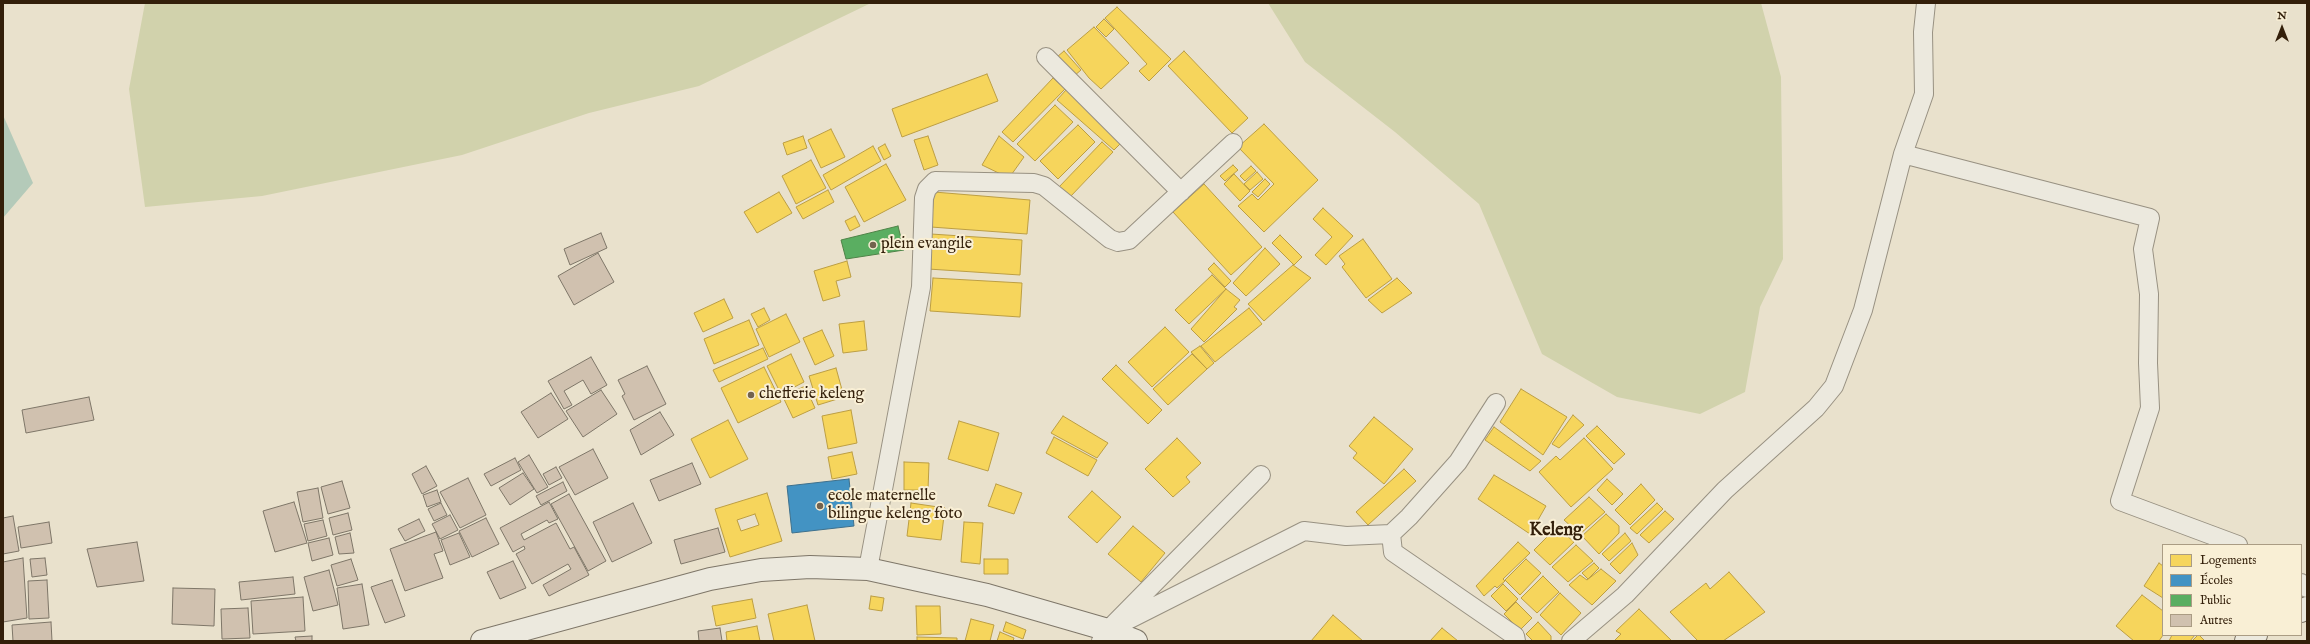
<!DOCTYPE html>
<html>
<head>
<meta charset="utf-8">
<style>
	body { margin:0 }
	#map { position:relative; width:2310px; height:644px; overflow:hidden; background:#e9e1cc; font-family:"IM FELL English",serif }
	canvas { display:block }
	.frame { position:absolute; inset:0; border:4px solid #331f0a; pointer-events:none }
	.legend { position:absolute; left:2162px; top:544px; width:140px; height:92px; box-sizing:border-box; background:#f9efd5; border:1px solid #aa9c84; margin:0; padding:5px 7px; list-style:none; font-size:12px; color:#331f0a }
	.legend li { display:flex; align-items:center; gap:8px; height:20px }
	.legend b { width:20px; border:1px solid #aa9c84 }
	.north { position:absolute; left:2262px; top:8px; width:40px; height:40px; -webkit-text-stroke:3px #f9efd5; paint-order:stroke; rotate:0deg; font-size:11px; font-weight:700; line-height:16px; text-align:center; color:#331f0a }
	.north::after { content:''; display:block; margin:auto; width:14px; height:18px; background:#331f0a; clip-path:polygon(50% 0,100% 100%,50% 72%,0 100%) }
</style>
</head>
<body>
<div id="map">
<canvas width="2310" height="644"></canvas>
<div class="frame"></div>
<ul class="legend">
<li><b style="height:11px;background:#f6d55c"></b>Logements</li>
<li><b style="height:11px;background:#4393c3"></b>Écoles</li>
<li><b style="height:11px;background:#5aae61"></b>Public</li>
<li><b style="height:11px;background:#d0c1af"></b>Autres</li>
</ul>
<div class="north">N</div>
</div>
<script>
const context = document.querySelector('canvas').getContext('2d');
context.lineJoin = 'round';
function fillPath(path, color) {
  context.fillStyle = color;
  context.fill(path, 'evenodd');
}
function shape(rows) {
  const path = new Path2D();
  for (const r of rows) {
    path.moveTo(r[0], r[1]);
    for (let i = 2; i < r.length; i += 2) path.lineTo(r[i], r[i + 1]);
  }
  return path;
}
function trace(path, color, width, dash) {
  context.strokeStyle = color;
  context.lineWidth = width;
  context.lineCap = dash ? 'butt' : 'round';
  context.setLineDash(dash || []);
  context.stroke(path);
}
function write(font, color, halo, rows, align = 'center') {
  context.font = font + ' "IM FELL English",serif';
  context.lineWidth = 4;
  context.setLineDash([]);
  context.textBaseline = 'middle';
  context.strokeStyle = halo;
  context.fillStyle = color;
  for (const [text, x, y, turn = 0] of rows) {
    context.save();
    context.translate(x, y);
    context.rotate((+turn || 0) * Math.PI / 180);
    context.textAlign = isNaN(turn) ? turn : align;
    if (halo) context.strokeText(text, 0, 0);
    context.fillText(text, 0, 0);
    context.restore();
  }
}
fillPath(shape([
	[145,3,871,3,699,86,589,113,462,155,262,196,145,207,129,89],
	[1268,3,1761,3,1781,77,1783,259,1760,307,1745,392,1700,414,1617,397,1542,354,1479,204,1395,132,1305,62]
]), '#d1d2ac');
fillPath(shape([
	[3,115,33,183,3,218]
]), '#b4cab9');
const homes = shape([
	[1117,7,1171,59,1149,81,1139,71,1147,64,1105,18,1117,7],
	[1104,19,1114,29,1106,37,1096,27,1104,19],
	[1094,27,1129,63,1101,89,1089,78,1067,50,1094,27],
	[1064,51,1081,70,1074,76,1057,57,1064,51],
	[1184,51,1248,118,1232,133,1168,66,1184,51],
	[987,74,998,101,902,137,892,109,987,74],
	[1053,78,1065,89,1013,142,1002,132,1053,78],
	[1066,90,1123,141,1114,150,1057,100,1066,90],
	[1055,105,1073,122,1035,161,1017,144,1055,105],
	[1264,124,1318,180,1264,232,1238,206,1252,194,1258,200,1274,184,1238,147,1264,124],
	[1078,125,1095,142,1058,179,1040,161,1078,125],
	[831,129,845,157,821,168,808,140,831,129],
	[803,136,807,148,787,155,783,143,803,136],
	[928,136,938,165,924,170,914,140,928,136],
	[999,136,1024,157,1009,178,982,165,999,136],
	[1102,142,1113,152,1070,197,1059,187,1102,142],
	[885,144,891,156,884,160,878,148,885,144],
	[873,146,881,161,831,190,823,175,873,146],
	[811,160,826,188,796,204,782,176,811,160],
	[886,164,906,200,864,222,845,187,886,164],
	[1233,165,1238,170,1225,181,1220,176,1233,165],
	[1251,166,1256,171,1245,181,1240,176,1251,166],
	[1257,172,1263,179,1250,190,1244,184,1257,172],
	[1234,174,1250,191,1240,201,1224,184,1234,174],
	[1265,179,1270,184,1258,197,1252,192,1265,179],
	[1204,184,1262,247,1231,275,1173,212,1204,184],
	[828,190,834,202,803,219,796,207,828,190],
	[779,192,792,213,757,233,744,212,779,192],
	[934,192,1030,200,1027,234,931,227,934,192],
	[1323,208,1353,236,1326,265,1315,255,1332,237,1313,219,1323,208],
	[855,216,860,226,850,231,845,221,855,216],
	[931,234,1022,240,1020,275,928,269,931,234],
	[1280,235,1302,257,1294,265,1272,243,1280,235],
	[1363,239,1392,279,1366,298,1342,267,1345,264,1339,256,1363,239],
	[1265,248,1280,264,1246,296,1233,283,1265,248],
	[847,261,851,277,836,281,840,296,823,301,814,271,847,261],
	[1214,263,1231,281,1225,287,1208,269,1214,263],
	[1293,265,1311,278,1264,321,1248,304,1293,265],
	[1212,275,1226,289,1189,324,1175,310,1212,275],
	[933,278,1022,283,1020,317,930,311,933,278],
	[1397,278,1412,293,1382,313,1368,300,1397,278],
	[1226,289,1240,300,1234,307,1237,309,1204,342,1191,329,1226,289],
	[724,299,733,318,703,332,694,313,724,299],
	[764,308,770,320,758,327,751,314,764,308],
	[1249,308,1262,324,1215,362,1201,346,1249,308],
	[786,314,800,342,769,357,756,329,786,314],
	[749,320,759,345,714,364,704,339,749,320],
	[864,321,867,350,843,353,839,324,864,321],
	[1165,327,1189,352,1152,387,1128,362,1165,327],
	[822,330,834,356,815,365,803,338,822,330],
	[1200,346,1214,363,1207,369,1191,352,1200,346],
	[763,348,768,359,719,382,713,370,763,348],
	[791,354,804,382,781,394,767,366,791,354],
	[1192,354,1207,369,1168,405,1153,389,1192,354],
	[1116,365,1162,410,1148,424,1102,379,1116,365],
	[764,367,781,402,738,423,721,388,764,367],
	[836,368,844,397,818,405,809,376,836,368],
	[805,386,815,408,793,418,783,397,805,386],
	[1521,389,1567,417,1543,455,1500,422,1521,389],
	[851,410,857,443,828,449,822,416,851,410],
	[1573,415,1584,425,1559,448,1552,444,1573,415],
	[1063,416,1108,443,1097,458,1051,433,1063,416],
	[1374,417,1413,449,1384,484,1353,458,1357,453,1349,446,1374,417],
	[728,420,748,459,710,478,691,439,728,420],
	[959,421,999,433,988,471,948,459,959,421],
	[1597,426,1625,454,1614,464,1586,436,1597,426],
	[1494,427,1541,461,1530,471,1485,440,1494,427],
	[1054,437,1097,460,1088,476,1046,453,1054,437],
	[1177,438,1201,463,1186,477,1190,482,1173,497,1145,469,1177,438],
	[1584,438,1613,469,1571,507,1539,472,1556,456,1560,460,1584,438],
	[852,452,857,474,832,479,828,457,852,452],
	[904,462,929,463,928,490,904,490,904,462],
	[1404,469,1416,481,1368,525,1356,512,1404,469],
	[1494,475,1546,506,1530,534,1478,499,1494,475],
	[1607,479,1623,494,1612,505,1597,490,1607,479],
	[996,484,1022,493,1014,514,988,506,996,484],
	[1641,484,1655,500,1630,525,1615,510,1641,484],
	[1092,491,1121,517,1097,543,1068,517,1092,491],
	[767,493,782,541,730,557,715,509,767,493],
	[755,514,759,525,741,531,737,520,755,514],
	[1589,497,1605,512,1580,534,1564,520,1589,497],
	[911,503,945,508,941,540,907,536,911,503],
	[1657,503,1663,509,1637,534,1630,528,1657,503],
	[1665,511,1674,519,1649,543,1640,535,1665,511],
	[1606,514,1619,526,1619,533,1599,554,1582,536,1606,514],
	[964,522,983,523,980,564,961,562,964,522],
	[1133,526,1165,553,1141,582,1108,554,1133,526],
	[1557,527,1574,542,1550,565,1534,550,1557,527],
	[1625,533,1631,541,1609,561,1602,554,1625,533],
	[1518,542,1530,553,1503,579,1505,581,1497,588,1495,586,1484,596,1476,586,1518,542],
	[1632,543,1638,555,1620,574,1610,564,1632,543],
	[1576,545,1593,561,1568,582,1552,567,1576,545],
	[984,559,1008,559,1008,574,984,574,984,559],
	[1526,559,1541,573,1520,595,1505,580,1526,559],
	[1594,563,1599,568,1588,579,1582,573,1594,563],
	[2159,563,2163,566,2163,598,2144,586,2159,563],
	[1601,569,1616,581,1592,605,1569,585,1580,575,1587,580,1601,569],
	[1729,572,1765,612,1723,641,1698,641,1670,612,1706,583,1710,589,1729,572],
	[1543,576,1559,592,1537,613,1521,598,1543,576],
	[1503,584,1518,599,1506,611,1491,596,1503,584],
	[1560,593,1581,613,1561,635,1540,615,1560,593],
	[2142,595,2163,611,2163,635,2159,641,2134,641,2116,626,2142,595],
	[871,596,884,598,882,611,869,609,871,596],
	[752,599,756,618,716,626,712,606,752,599],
	[1516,602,1532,618,1520,630,1504,614,1516,602],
	[807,605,815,641,774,641,768,614,807,605],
	[916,606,940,606,941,634,917,635,916,606],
	[1639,609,1672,641,1614,641,1621,634,1616,631,1639,609],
	[1333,615,1363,641,1311,641,1333,615],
	[971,619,994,625,990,641,965,641,971,619],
	[1006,622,1026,630,1023,639,1003,631,1006,622],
	[1538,622,1551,636,1551,641,1533,641,1526,634,1538,622],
	[757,626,760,641,727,641,726,632,757,626],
	[1442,628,1458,641,1430,641,1442,628],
	[1000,632,1014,638,1013,641,997,641,1000,632],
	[2172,635,2195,635,2190,641,2169,641,2172,635],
	[2198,635,2199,635,2205,641,2192,641,2198,635],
	[917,637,957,638,957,641,917,641,917,637]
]);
fillPath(homes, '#f6d55c');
trace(homes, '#bc9e43', 1);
const schools = shape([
	[849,479,854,526,792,533,787,486,849,479]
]);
fillPath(schools, '#4393c3');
trace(schools, '#3e708c', 1);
const public = shape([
	[898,226,904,250,846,259,841,240,898,226]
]);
fillPath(public, '#5aae61');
trace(public, '#4e8347', 1);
const building = shape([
	[601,233,607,248,570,265,564,249,601,233],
	[598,253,614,282,574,305,558,276,598,253],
	[591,357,607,385,591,394,583,380,564,391,572,405,564,409,548,381,591,357],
	[647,366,666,404,634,420,622,396,625,394,618,380,647,366],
	[601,390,617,414,583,437,566,411,601,390],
	[551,393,568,419,538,438,521,412,551,393],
	[89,397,94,420,26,433,22,410,89,397],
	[660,412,674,435,641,455,630,430,660,412],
	[593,449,608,478,575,495,559,467,593,449],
	[529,455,548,487,537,493,518,462,529,455],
	[515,458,521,470,491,486,484,474,515,458],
	[692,463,701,484,659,501,650,480,692,463],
	[426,466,437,486,422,494,412,474,426,466],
	[556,467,562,478,549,485,543,474,556,467],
	[523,473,534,489,510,505,499,488,523,473],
	[468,478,486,515,460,528,440,492,468,478],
	[342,481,350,508,328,514,321,487,342,481],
	[563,482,567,491,541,505,536,496,563,482],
	[318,488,323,518,303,522,297,492,318,488],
	[437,490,441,502,427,507,423,495,437,490],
	[569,494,606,561,588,571,551,504,569,494],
	[294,502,307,543,275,552,263,511,294,502],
	[549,502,558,519,549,523,547,520,521,534,524,540,556,523,570,549,574,547,589,575,549,596,543,585,571,569,568,564,532,584,516,554,525,549,524,546,513,552,500,528,549,502],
	[441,503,447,515,434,521,428,509,441,503],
	[633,503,652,543,612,562,593,522,633,503],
	[348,513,352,530,333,535,329,518,348,513],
	[450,515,458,530,440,539,432,524,450,515],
	[13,516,19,551,3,554,3,518,13,516],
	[486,518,499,544,472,557,459,531,486,518],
	[419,519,425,531,405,541,398,529,419,519],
	[323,520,327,536,308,541,304,524,323,520],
	[49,522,52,543,21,548,18,527,49,522],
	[718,528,725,552,681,564,674,540,718,528],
	[436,532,443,551,434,554,443,578,405,591,390,549,436,532],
	[350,533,354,553,339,554,335,537,350,533],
	[459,533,470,557,450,565,441,540,459,533],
	[329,538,333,555,312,561,308,543,329,538],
	[137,542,144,581,97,587,87,549,137,542],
	[23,558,27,618,3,622,3,562,23,558],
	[45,558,47,575,32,577,30,559,45,558],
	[351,559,358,580,337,586,331,565,351,559],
	[513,561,526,588,500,599,487,572,513,561],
	[329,570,338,605,313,611,304,577,329,570],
	[293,577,295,594,241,600,239,582,293,577],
	[47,580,49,618,29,619,28,581,47,580],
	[392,580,405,616,385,623,371,587,392,580],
	[362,584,369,625,343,629,337,588,362,584],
	[173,588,215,589,214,626,172,624,173,588],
	[303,597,305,631,253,634,251,601,303,597],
	[248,608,250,638,222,639,221,609,248,608],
	[51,622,52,641,13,641,12,625,51,622],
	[720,628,722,641,699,641,698,631,720,628],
	[312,636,312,641,296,641,295,637,312,636]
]);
fillPath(building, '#d0c1af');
trace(building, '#7e7668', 1);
const street = shape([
	[1046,57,1181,192],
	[1903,154,2150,218,2143,249,2149,294,2148,363,2150,408,2120,501,2238,545],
	[1496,403,1458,462,1409,517,1391,534,1393,552,1515,636,1516,641],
	[868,569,921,287,924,198,927,189,935,181,1034,183,1044,186,1110,239,1118,242,1129,240,1233,143],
	[2301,583,2307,588],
	[1108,630,1304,531,1346,536,1391,534],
	[1101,641,1108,630,1261,475],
	[1571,641,1625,595,1725,490,1816,408,1834,386,1863,310,1903,154,1924,94,1923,32,1926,3]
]);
const secondary = shape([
	[2301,611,2307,608],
	[482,641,710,579,761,570,810,567,868,569,987,595,1108,630,1136,641],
	[2246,641,2256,635]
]);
trace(street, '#989182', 20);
trace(secondary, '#7e7668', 24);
trace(street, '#ece9de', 18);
trace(secondary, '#ece9de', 22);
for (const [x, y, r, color] of [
	[873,245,4,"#73634e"],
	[751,395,4,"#73634e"],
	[820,506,4,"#73634e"]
]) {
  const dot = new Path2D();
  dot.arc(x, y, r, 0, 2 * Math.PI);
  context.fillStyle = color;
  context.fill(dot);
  trace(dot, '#f9efd5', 1.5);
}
write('16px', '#331f0a', '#f9efd5', [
	["plein evangile",881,245],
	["chefferie keleng",759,395],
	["ecole maternelle",828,497],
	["bilingue keleng foto",828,515]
], 'left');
write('bold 18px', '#331f0a', '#f9efd5', [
	["Keleng",1556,531]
]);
</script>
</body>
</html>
